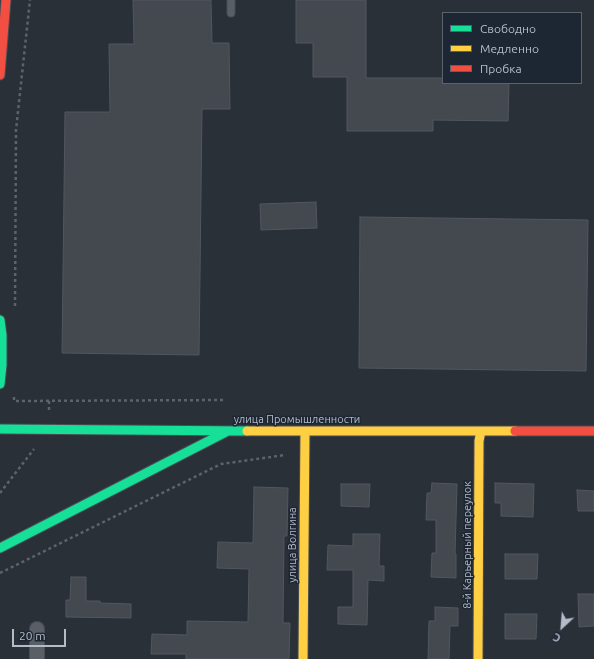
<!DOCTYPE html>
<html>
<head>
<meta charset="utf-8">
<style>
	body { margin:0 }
	#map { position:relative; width:594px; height:659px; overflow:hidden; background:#2a3038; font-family:Ubuntu,sans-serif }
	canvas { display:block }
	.legend { position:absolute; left:442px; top:12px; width:140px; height:72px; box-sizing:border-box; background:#1d2633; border:1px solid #59626f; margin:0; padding:5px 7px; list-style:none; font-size:12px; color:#b4bcc9 }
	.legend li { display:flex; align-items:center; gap:8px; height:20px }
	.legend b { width:20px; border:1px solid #59626f }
	.north { position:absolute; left:542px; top:607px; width:40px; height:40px; -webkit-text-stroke:3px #1d2633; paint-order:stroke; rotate:206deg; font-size:11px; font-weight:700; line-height:16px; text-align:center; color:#b4bcc9 }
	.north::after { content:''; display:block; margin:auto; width:14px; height:18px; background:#b4bcc9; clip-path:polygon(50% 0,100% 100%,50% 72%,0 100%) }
	.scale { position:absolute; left:12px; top:629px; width:54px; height:18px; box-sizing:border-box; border:2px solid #b4bcc9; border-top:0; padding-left:5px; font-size:12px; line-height:14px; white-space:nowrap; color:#b4bcc9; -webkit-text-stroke:3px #1d2633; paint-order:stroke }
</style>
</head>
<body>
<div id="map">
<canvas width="594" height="659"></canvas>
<ul class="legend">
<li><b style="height:5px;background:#16e098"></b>Свободно</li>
<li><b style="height:5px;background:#ffcf43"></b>Медленно</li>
<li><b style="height:5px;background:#f24e42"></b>Пробка</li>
</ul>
<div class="north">С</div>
<div class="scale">20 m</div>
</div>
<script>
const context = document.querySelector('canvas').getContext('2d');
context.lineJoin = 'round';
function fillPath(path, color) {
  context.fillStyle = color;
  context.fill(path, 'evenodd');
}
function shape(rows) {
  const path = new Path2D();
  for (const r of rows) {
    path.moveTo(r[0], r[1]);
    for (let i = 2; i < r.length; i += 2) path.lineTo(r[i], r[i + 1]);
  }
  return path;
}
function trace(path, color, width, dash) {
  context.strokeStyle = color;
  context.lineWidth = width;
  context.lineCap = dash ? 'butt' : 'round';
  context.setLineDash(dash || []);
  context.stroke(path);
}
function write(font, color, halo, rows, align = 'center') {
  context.font = font + ' Ubuntu,sans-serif';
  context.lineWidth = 3;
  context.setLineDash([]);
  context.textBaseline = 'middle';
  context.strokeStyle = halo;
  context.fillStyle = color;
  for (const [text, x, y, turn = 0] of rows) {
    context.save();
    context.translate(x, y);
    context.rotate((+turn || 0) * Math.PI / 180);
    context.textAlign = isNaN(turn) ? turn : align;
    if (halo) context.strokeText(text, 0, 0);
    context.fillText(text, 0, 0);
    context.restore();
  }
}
const building = shape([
	[133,0,211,0,212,43,229,43,230,109,202,109,199,355,62,353,65,112,110,112,109,44,134,44,133,0],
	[296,0,366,0,366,78,443,78,443,83,509,83,508,121,433,120,433,131,347,131,347,77,313,77,313,43,296,43,296,0],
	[316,202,317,228,261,230,260,204,316,202],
	[360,217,588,220,586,371,359,368,360,217],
	[432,483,457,484,455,554,456,554,456,578,431,577,432,553,436,553,436,520,426,520,427,493,431,493,432,483],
	[495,483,534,484,533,517,501,516,501,503,495,503,495,483],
	[341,484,370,484,369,507,341,506,341,484],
	[254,487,288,488,287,536,284,536,283,623,290,623,289,659,186,659,186,654,151,654,152,634,187,635,187,621,248,622,249,569,217,568,218,542,253,543,254,487],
	[577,490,594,491,594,511,578,511,577,490],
	[353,534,380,534,379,566,384,566,384,581,368,580,367,625,338,624,338,607,353,607,353,570,327,570,328,545,353,546,353,534],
	[505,554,538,554,537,579,505,579,505,554],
	[71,577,86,577,86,601,100,601,100,603,131,604,131,618,66,617,66,600,70,600,71,577],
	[578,594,594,594,594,626,579,627,578,594],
	[435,607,458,608,458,626,450,626,449,659,428,659,429,621,435,621,435,607],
	[505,614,537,614,536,639,505,639,505,614]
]);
fillPath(building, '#444950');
trace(building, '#52575f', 1);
const lane = shape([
	[231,0,231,13]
]);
const street = shape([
	[37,659,37,629]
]);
const fast = shape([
	[0,320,2,335,2,365,0,384],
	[0,429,247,431],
	[0,548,226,432]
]);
const slow = shape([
	[247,431,515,431],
	[303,659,305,431],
	[478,659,479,441,481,431]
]);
const jam = shape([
	[0,75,6,0],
	[515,431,594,431]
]);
trace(lane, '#484c53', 9);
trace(street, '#484c53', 16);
trace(fast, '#484c53', 11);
trace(slow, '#484c53', 11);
trace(jam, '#484c53', 11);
trace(shape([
	[15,306,16,130,30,0],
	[14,397,14,401,226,400],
	[49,401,49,411],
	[0,493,34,449],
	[0,573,221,464,285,455]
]), '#5d636a', 2.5, [3, 3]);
trace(lane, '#5a5e66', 7);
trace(street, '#5a5e66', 14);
trace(fast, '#16e098', 9);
trace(slow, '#ffcf43', 9);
trace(jam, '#f24e42', 9);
write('11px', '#b4bcc9', '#1d2633', [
	["улица Промышленности",297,419],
	["улица Волгина",292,545,-90],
	["8-й Карьерный переулок",467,545,-90]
]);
</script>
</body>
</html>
